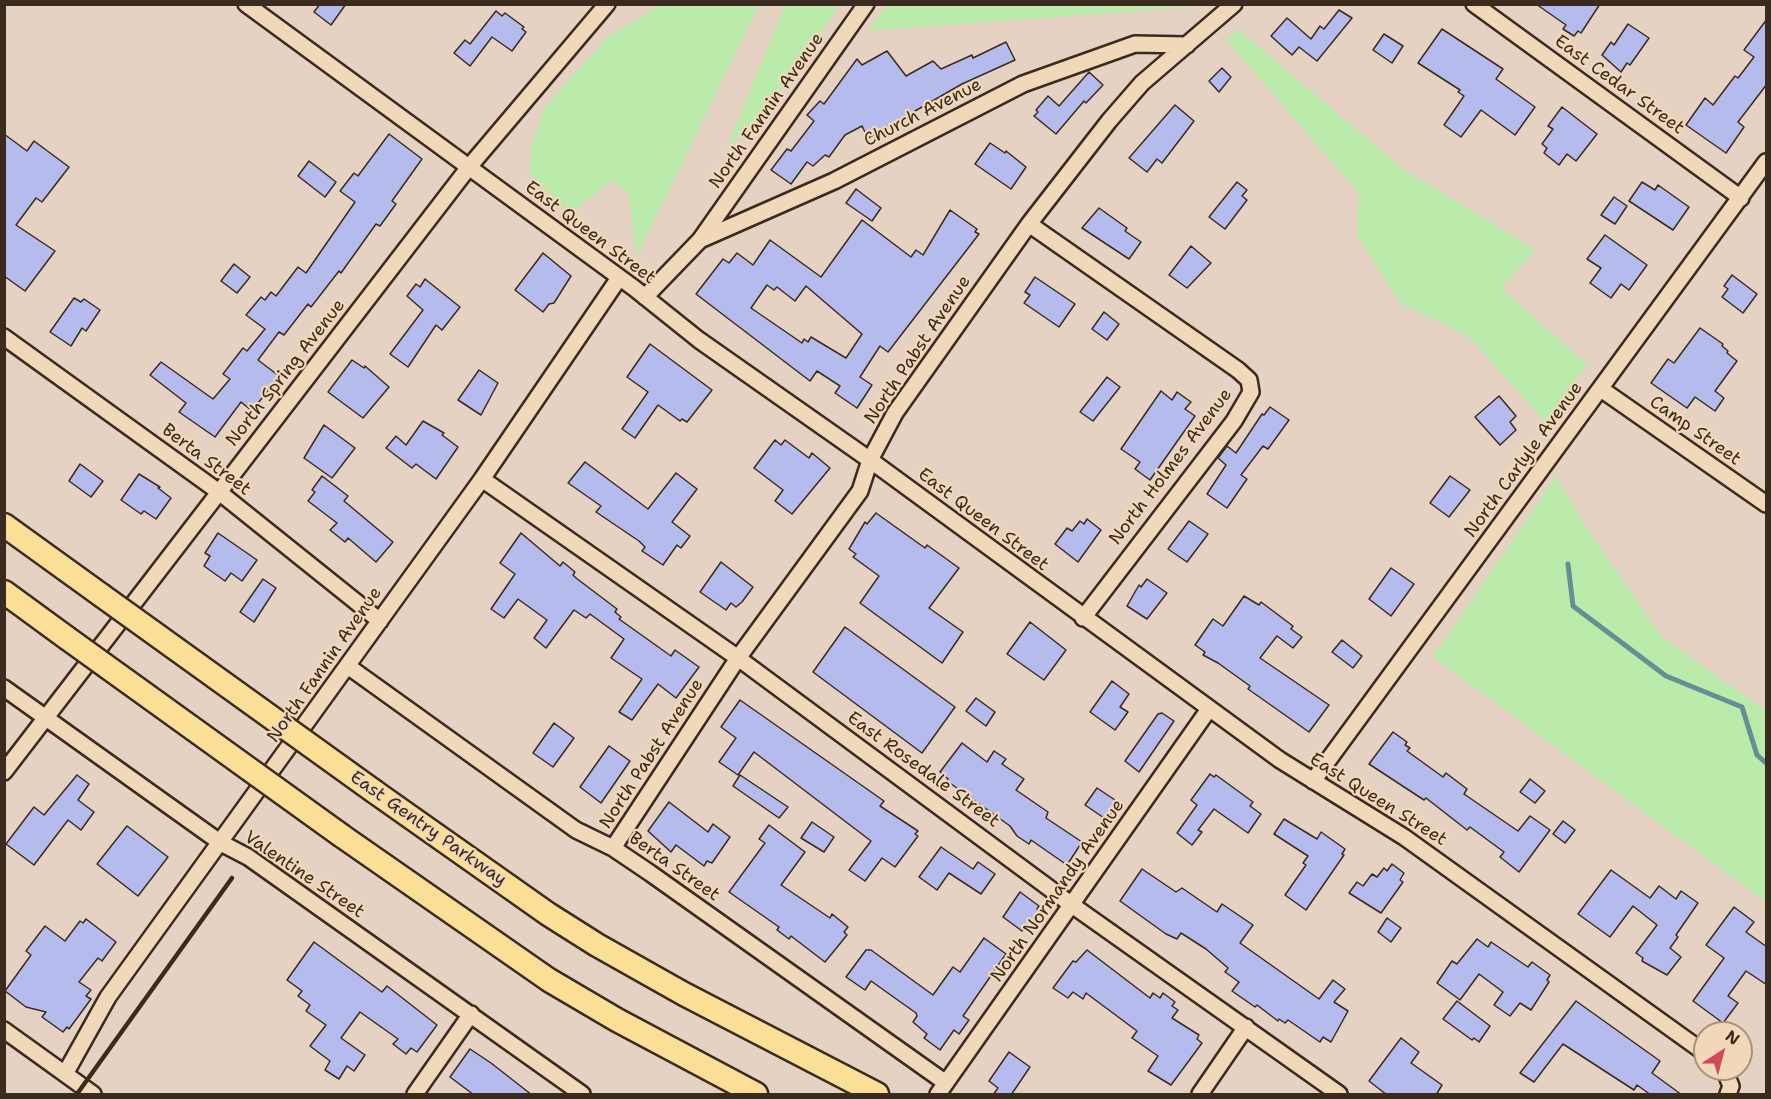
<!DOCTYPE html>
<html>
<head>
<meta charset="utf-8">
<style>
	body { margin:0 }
	#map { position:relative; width:1771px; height:1099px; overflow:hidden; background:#e5d2c3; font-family:"Shantell Sans",sans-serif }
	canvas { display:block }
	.frame { position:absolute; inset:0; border:6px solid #3b2a1e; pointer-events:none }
	.north { position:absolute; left:1693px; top:1021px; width:60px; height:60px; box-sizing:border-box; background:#f1d8b9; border:2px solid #a8927b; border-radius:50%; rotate:36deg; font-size:16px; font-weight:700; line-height:24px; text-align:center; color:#3b2a1e }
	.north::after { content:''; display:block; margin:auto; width:21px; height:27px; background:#d1495b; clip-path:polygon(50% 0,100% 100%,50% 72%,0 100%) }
</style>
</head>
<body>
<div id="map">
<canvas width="1771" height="1099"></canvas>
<div class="frame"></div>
<div class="north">N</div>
</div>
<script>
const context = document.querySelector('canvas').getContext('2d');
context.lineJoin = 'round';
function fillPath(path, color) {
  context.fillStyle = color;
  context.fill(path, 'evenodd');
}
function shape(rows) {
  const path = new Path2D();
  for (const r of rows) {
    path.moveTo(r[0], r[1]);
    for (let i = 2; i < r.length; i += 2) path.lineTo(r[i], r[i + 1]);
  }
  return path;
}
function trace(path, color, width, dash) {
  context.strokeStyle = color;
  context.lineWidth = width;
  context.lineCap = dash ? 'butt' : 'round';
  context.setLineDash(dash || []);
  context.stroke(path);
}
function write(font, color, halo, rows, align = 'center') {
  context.font = font + ' "Shantell Sans",sans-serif';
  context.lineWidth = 4.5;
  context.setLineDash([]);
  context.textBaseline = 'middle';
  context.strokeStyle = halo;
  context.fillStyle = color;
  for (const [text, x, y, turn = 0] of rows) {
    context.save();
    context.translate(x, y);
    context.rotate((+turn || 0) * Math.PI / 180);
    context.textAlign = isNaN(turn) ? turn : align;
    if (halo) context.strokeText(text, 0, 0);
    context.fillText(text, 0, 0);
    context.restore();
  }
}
fillPath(shape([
	[661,5,759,5,637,256,628,193,612,180,571,214,529,173,531,146,545,106,609,36],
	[785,5,834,5,838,8,764,113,726,149],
	[887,5,887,4,1193,5,1190,7,868,31],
	[1238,29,1402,168,1536,250,1501,288,1587,364,1545,422,1468,336,1400,303,1357,235,1359,193,1227,41],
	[1556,476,1586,527,1662,637,1766,711,1766,902,1433,657]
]), '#baebab');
trace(shape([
	[1568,564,1573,606,1666,676,1742,707,1757,755,1766,763]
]), '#678e95', 5);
const building = shape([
	[320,4,346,4,331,25,314,12,320,4],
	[1536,4,1600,4,1581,33,1578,31,1574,36,1563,29,1566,25,1536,4],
	[1339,10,1352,18,1317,61,1299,47,1292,55,1271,36,1287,18,1311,39,1320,26,1324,29,1339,10],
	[496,11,502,16,505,13,524,27,522,29,526,32,512,51,492,37,470,66,454,53,465,40,470,44,496,11],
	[1767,19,1767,84,1738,122,1744,127,1726,153,1686,125,1705,98,1713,105,1735,76,1738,78,1754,57,1744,50,1767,19],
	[1628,24,1649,38,1630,65,1627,63,1621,72,1602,55,1611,42,1614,45,1628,24],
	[1442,29,1503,69,1496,79,1535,107,1515,135,1481,110,1461,137,1444,125,1464,96,1458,92,1460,90,1418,63,1442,29],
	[1384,34,1403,46,1392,63,1373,50,1384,34],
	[1006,42,1015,60,962,84,868,138,862,126,845,135,829,157,825,155,813,166,807,162,791,184,771,170,787,149,791,151,814,121,807,115,820,101,824,104,857,59,862,65,887,51,906,76,933,61,941,69,972,55,973,58,1006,42],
	[1222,68,1231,77,1219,92,1209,81,1222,68],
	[1089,72,1103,85,1086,103,1084,101,1056,134,1034,116,1038,112,1036,110,1048,96,1059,106,1089,72],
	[1175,105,1194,121,1162,163,1157,159,1147,172,1129,158,1175,105],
	[1562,107,1597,134,1576,161,1567,154,1559,165,1544,153,1547,148,1542,144,1553,129,1548,126,1562,107],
	[4,134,27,151,34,141,69,167,42,202,36,198,16,225,55,251,25,291,4,276,4,134],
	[389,134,422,159,392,201,396,204,380,226,376,224,341,273,339,271,311,307,308,304,284,335,279,332,258,360,279,376,252,411,241,402,215,437,179,412,186,403,150,375,161,362,213,399,230,379,223,374,243,348,247,351,265,329,246,315,261,297,265,300,271,292,276,296,298,267,306,273,355,202,340,191,354,173,358,176,389,134],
	[990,143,1005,153,1006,151,1026,167,1011,189,975,164,990,143],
	[309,161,336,182,325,197,298,176,309,161],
	[1237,182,1247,190,1242,196,1247,200,1225,229,1209,217,1237,182],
	[1642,182,1655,190,1658,185,1689,207,1673,230,1629,201,1642,182],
	[856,189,881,208,872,221,846,203,856,189],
	[1614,197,1627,206,1615,224,1601,215,1614,197],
	[1099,208,1127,228,1125,231,1141,242,1129,259,1082,228,1099,208],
	[950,210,977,229,975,232,979,234,888,352,880,346,860,377,872,385,857,408,835,393,840,386,817,371,810,381,696,294,723,259,729,263,737,253,753,265,770,240,821,277,862,220,911,257,916,250,923,255,950,210],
	[767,285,774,290,777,287,795,301,806,286,862,334,846,358,811,337,808,342,804,339,802,343,751,308,767,285],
	[1605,235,1647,265,1629,290,1621,284,1611,298,1590,283,1601,268,1587,259,1605,235],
	[1191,246,1211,263,1187,288,1169,275,1191,246],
	[543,253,571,276,554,303,549,304,543,312,515,290,543,253],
	[234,264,250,277,237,293,221,281,234,264],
	[1732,275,1757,294,1743,313,1722,297,1728,289,1724,286,1732,275],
	[1035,277,1075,304,1059,327,1024,303,1030,295,1025,292,1035,277],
	[425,279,460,307,442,330,436,325,408,367,390,354,423,310,407,296,416,284,420,287,425,279],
	[74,298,81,302,84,299,100,310,86,331,82,328,71,346,50,332,74,298],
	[1104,312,1119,324,1107,340,1092,329,1104,312],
	[1700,328,1723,344,1722,346,1728,351,1727,353,1737,361,1715,391,1724,398,1715,411,1695,397,1687,408,1651,383,1668,359,1674,363,1700,328],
	[650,344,712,390,687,422,682,419,680,421,658,405,635,438,622,429,648,392,627,377,650,344],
	[352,360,364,368,365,366,389,387,363,418,328,392,352,360],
	[479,370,498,383,481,415,458,400,479,370],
	[1107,377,1120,387,1093,421,1080,412,1107,377],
	[1161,391,1172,400,1177,392,1191,402,1185,409,1195,416,1150,480,1135,469,1140,462,1121,449,1161,391],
	[1499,396,1516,416,1510,422,1516,430,1500,445,1475,417,1499,396],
	[1270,407,1289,420,1268,449,1263,446,1241,475,1247,479,1227,508,1207,494,1226,465,1218,458,1227,446,1236,453,1262,414,1264,415,1270,407],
	[423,421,444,433,442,435,458,447,436,479,416,464,412,468,386,448,396,436,406,445,423,421],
	[324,425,355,448,332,478,304,458,324,425],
	[775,440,781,445,785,440,809,458,812,453,830,468,792,514,775,501,783,490,754,468,775,440],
	[585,462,648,509,676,473,697,489,672,522,690,536,681,548,677,545,663,565,642,551,645,547,639,541,596,512,601,506,568,483,585,462],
	[80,464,103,481,91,497,69,481,80,464],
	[139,474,160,487,158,488,171,498,156,519,144,511,141,514,121,500,139,474],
	[322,476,348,496,344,501,393,542,376,562,348,538,345,542,330,530,337,523,308,501,315,492,312,490,322,476],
	[1450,476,1470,490,1449,517,1430,503,1450,476],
	[876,513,925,548,927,545,959,568,929,608,963,632,942,663,860,603,879,576,853,557,856,554,849,549,865,522,867,524,876,513],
	[1087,519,1101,530,1078,562,1055,544,1067,528,1072,531,1080,521,1084,524,1087,519],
	[1189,521,1208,534,1187,562,1168,549,1189,521],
	[218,533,257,560,242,581,231,573,225,581,204,566,210,556,205,553,218,533],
	[521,533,560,566,563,562,575,572,573,575,576,578,617,609,615,612,621,617,619,619,671,656,675,650,699,667,676,698,658,684,632,720,619,712,642,679,611,658,624,639,590,614,586,618,574,610,546,648,534,638,547,620,518,599,504,618,491,609,515,574,500,563,521,533],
	[721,562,753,587,742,602,736,607,731,603,726,610,700,592,721,562],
	[1391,568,1414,584,1391,616,1369,599,1391,568],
	[263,579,276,588,254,622,240,612,263,579],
	[1147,579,1167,593,1147,619,1127,606,1139,585,1141,587,1147,579],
	[1244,596,1259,605,1261,602,1293,626,1291,629,1302,637,1293,648,1277,636,1260,658,1329,705,1309,732,1248,689,1250,686,1218,663,1203,655,1205,652,1195,645,1213,619,1223,626,1244,596],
	[1030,622,1066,650,1044,680,1007,654,1030,622],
	[845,627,955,707,922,753,813,672,845,627],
	[1342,640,1362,656,1353,668,1332,652,1342,640],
	[1112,681,1129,694,1120,707,1128,712,1115,730,1090,712,1112,681],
	[976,698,995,712,986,726,966,711,976,698],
	[740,700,884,801,880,806,918,831,915,834,918,836,895,867,882,858,865,881,849,870,871,841,754,752,738,775,719,762,736,738,721,727,740,700],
	[1162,713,1174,721,1139,772,1125,761,1158,714,1162,713],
	[554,723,574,738,553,767,533,753,554,723],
	[1393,732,1407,742,1405,745,1410,748,1407,751,1443,777,1446,773,1467,789,1464,794,1518,831,1530,816,1550,830,1519,872,1500,857,1504,852,1470,827,1467,830,1426,798,1424,800,1369,764,1393,732],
	[962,743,987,762,994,751,1006,759,1002,764,1024,779,1016,790,1048,812,1046,818,1082,842,1067,865,1031,840,1029,844,1017,836,1010,826,947,781,948,779,940,772,962,743],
	[609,746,630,761,601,803,580,787,609,746],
	[1210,774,1214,777,1216,775,1253,802,1250,806,1261,814,1248,833,1214,809,1198,830,1202,832,1192,845,1177,833,1197,805,1191,800,1210,774],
	[77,775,89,784,78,800,94,812,81,830,68,820,34,865,6,844,34,807,44,815,77,775],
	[740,775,788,807,779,818,733,786,740,775],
	[1530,779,1545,791,1535,803,1520,792,1530,779],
	[1097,788,1118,802,1107,820,1085,805,1097,788],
	[669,802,708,832,713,824,730,837,712,863,707,861,704,866,676,845,671,852,648,831,669,802],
	[1284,819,1317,839,1321,832,1345,849,1342,854,1344,855,1306,910,1285,895,1306,865,1303,863,1308,856,1274,834,1284,819],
	[1563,821,1575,830,1565,843,1553,834,1563,821],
	[812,822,834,837,824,852,801,838,812,822],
	[769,825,805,852,781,885,830,918,832,914,848,927,844,932,847,935,825,962,791,936,789,939,777,930,779,927,729,892,765,843,759,839,769,825],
	[127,826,168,857,138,896,97,864,127,826],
	[941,847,973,869,978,862,995,874,981,894,949,873,937,890,919,877,941,847],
	[1392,864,1404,873,1400,880,1403,882,1381,913,1349,893,1357,882,1363,886,1372,874,1377,877,1384,868,1387,871,1392,864],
	[1142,869,1176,892,1182,888,1217,912,1222,904,1253,925,1240,943,1319,999,1333,980,1345,989,1334,1002,1348,1011,1331,1042,1323,1037,1320,1042,1288,1020,1285,1023,1279,1019,1278,1021,1257,1005,1255,1007,1232,991,1239,982,1225,972,1228,968,1206,949,1181,933,1177,939,1166,934,1120,901,1142,869],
	[1611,870,1650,898,1659,886,1676,899,1681,891,1698,903,1676,935,1678,937,1670,948,1681,957,1667,975,1642,961,1643,958,1636,953,1657,925,1633,906,1610,937,1578,914,1611,870],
	[1020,892,1039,906,1037,909,1041,912,1028,930,1024,928,1022,931,1003,917,1020,892],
	[1734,907,1754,922,1746,932,1767,947,1767,985,1746,971,1728,996,1738,1003,1723,1023,1693,1001,1724,958,1706,945,1734,907],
	[1387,918,1401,928,1391,942,1378,932,1387,918],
	[86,919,116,942,102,961,98,958,79,982,91,990,86,996,91,999,69,1029,67,1027,63,1032,42,1017,46,1012,26,1007,5,991,31,955,26,951,45,926,65,941,80,921,83,923,86,919],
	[984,938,1006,954,963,1016,969,1020,959,1034,954,1030,940,1050,924,1038,927,1034,913,1022,917,1016,916,1013,871,981,865,990,846,977,866,950,871,950,933,995,953,967,960,972,984,938],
	[1477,939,1488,947,1491,942,1528,967,1532,962,1550,975,1547,980,1549,982,1531,1010,1520,1003,1510,1016,1494,1005,1503,992,1479,974,1460,1000,1437,983,1452,961,1457,964,1477,939],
	[314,942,382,992,387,986,437,1025,417,1052,411,1048,406,1054,393,1044,398,1039,360,1012,341,1038,365,1055,354,1071,347,1066,339,1079,325,1070,330,1061,310,1046,326,1025,306,1011,310,1005,298,996,302,991,287,980,314,942],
	[1087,950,1150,998,1153,993,1160,998,1163,993,1175,1002,1172,1006,1178,1010,1172,1018,1199,1035,1197,1039,1202,1043,1171,1085,1148,1071,1158,1056,1132,1038,1137,1031,1086,993,1083,999,1073,992,1068,998,1053,988,1073,961,1076,962,1087,950],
	[1457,1001,1490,1026,1479,1042,1474,1038,1472,1040,1443,1019,1457,1001],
	[1576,1001,1660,1061,1652,1073,1682,1095,1651,1095,1637,1085,1634,1090,1563,1044,1534,1082,1520,1073,1576,1001],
	[1401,1038,1419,1052,1411,1063,1442,1085,1436,1095,1387,1095,1369,1081,1401,1038],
	[470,1049,491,1063,532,1095,474,1095,450,1077,470,1049],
	[1009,1052,1030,1067,1011,1095,993,1095,998,1088,989,1081,1009,1052]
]);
fillPath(building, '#b5bced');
trace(building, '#3b2a1e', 1.5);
const street = shape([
	[246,4,634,288,699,340,870,460,1280,760,1404,837,1705,1053],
	[1474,4,1741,198],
	[1029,224,1238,370,1249,380,1251,392,1234,421,1083,618],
	[700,240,866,4],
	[645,297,700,240,834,181,1023,84,1135,44,1187,45],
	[4,337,219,492,380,621],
	[1601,389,1766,504],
	[482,479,738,658,1072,905,1339,1094],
	[349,667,576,830,613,848,650,873,946,1083],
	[4,688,221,843,248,857,582,1094],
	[4,772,469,167,607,4],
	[1313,781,1766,162],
	[613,848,738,658,860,491,870,460,895,413,1029,224,1109,121,1142,83,1234,4],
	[4,1030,93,1094],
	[1724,1069,1731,1086,1728,1094],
	[65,1074,108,997,482,479,619,278],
	[415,1094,471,1014],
	[938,1094,1209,709],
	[1200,1094,1246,1027]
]);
const primary = shape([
	[4,525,101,595],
	[4,592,67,638],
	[375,792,548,914,597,945,684,994,877,1094],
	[342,836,549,980,617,1020,756,1094]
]);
trace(street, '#3b2a1e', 20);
trace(primary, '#3b2a1e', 27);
trace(street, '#f1d8b9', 15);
trace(primary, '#fbdf96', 22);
trace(shape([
	[77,1094,232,878]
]), '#3b2a1e', 4.5);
const primaryBridge = shape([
	[101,595,375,792],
	[67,638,342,836]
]);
trace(primaryBridge, '#3b2a1e', 27, []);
trace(primaryBridge, '#fbdf96', 22);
write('18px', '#3b2a1e', '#f1d8b9', [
	["East Cedar Street",1619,85,36],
	["North Fannin Avenue",767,111,-55],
	["Church Avenue",923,113,-27],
	["East Queen Street",590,233,37],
	["North Pabst Avenue",918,350,-56],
	["North Spring Avenue",286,373,-52],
	["Camp Street",1695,431,35],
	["Berta Street",206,460,37],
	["North Carlyle Avenue",1524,460,-54],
	["North Holmes Avenue",1171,467,-53],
	["East Queen Street",983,520,37],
	["North Fannin Avenue",325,665,-55],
	["North Pabst Avenue",652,754,-57],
	["East Rosedale Street",923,770,36],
	["East Queen Street",1378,800,32],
	["East Gentry Parkway",428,829,35],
	["Berta Street",674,867,35],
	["Valentine Street",304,875,34],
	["North Normandy Avenue",1058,891,-55]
]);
</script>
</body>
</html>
